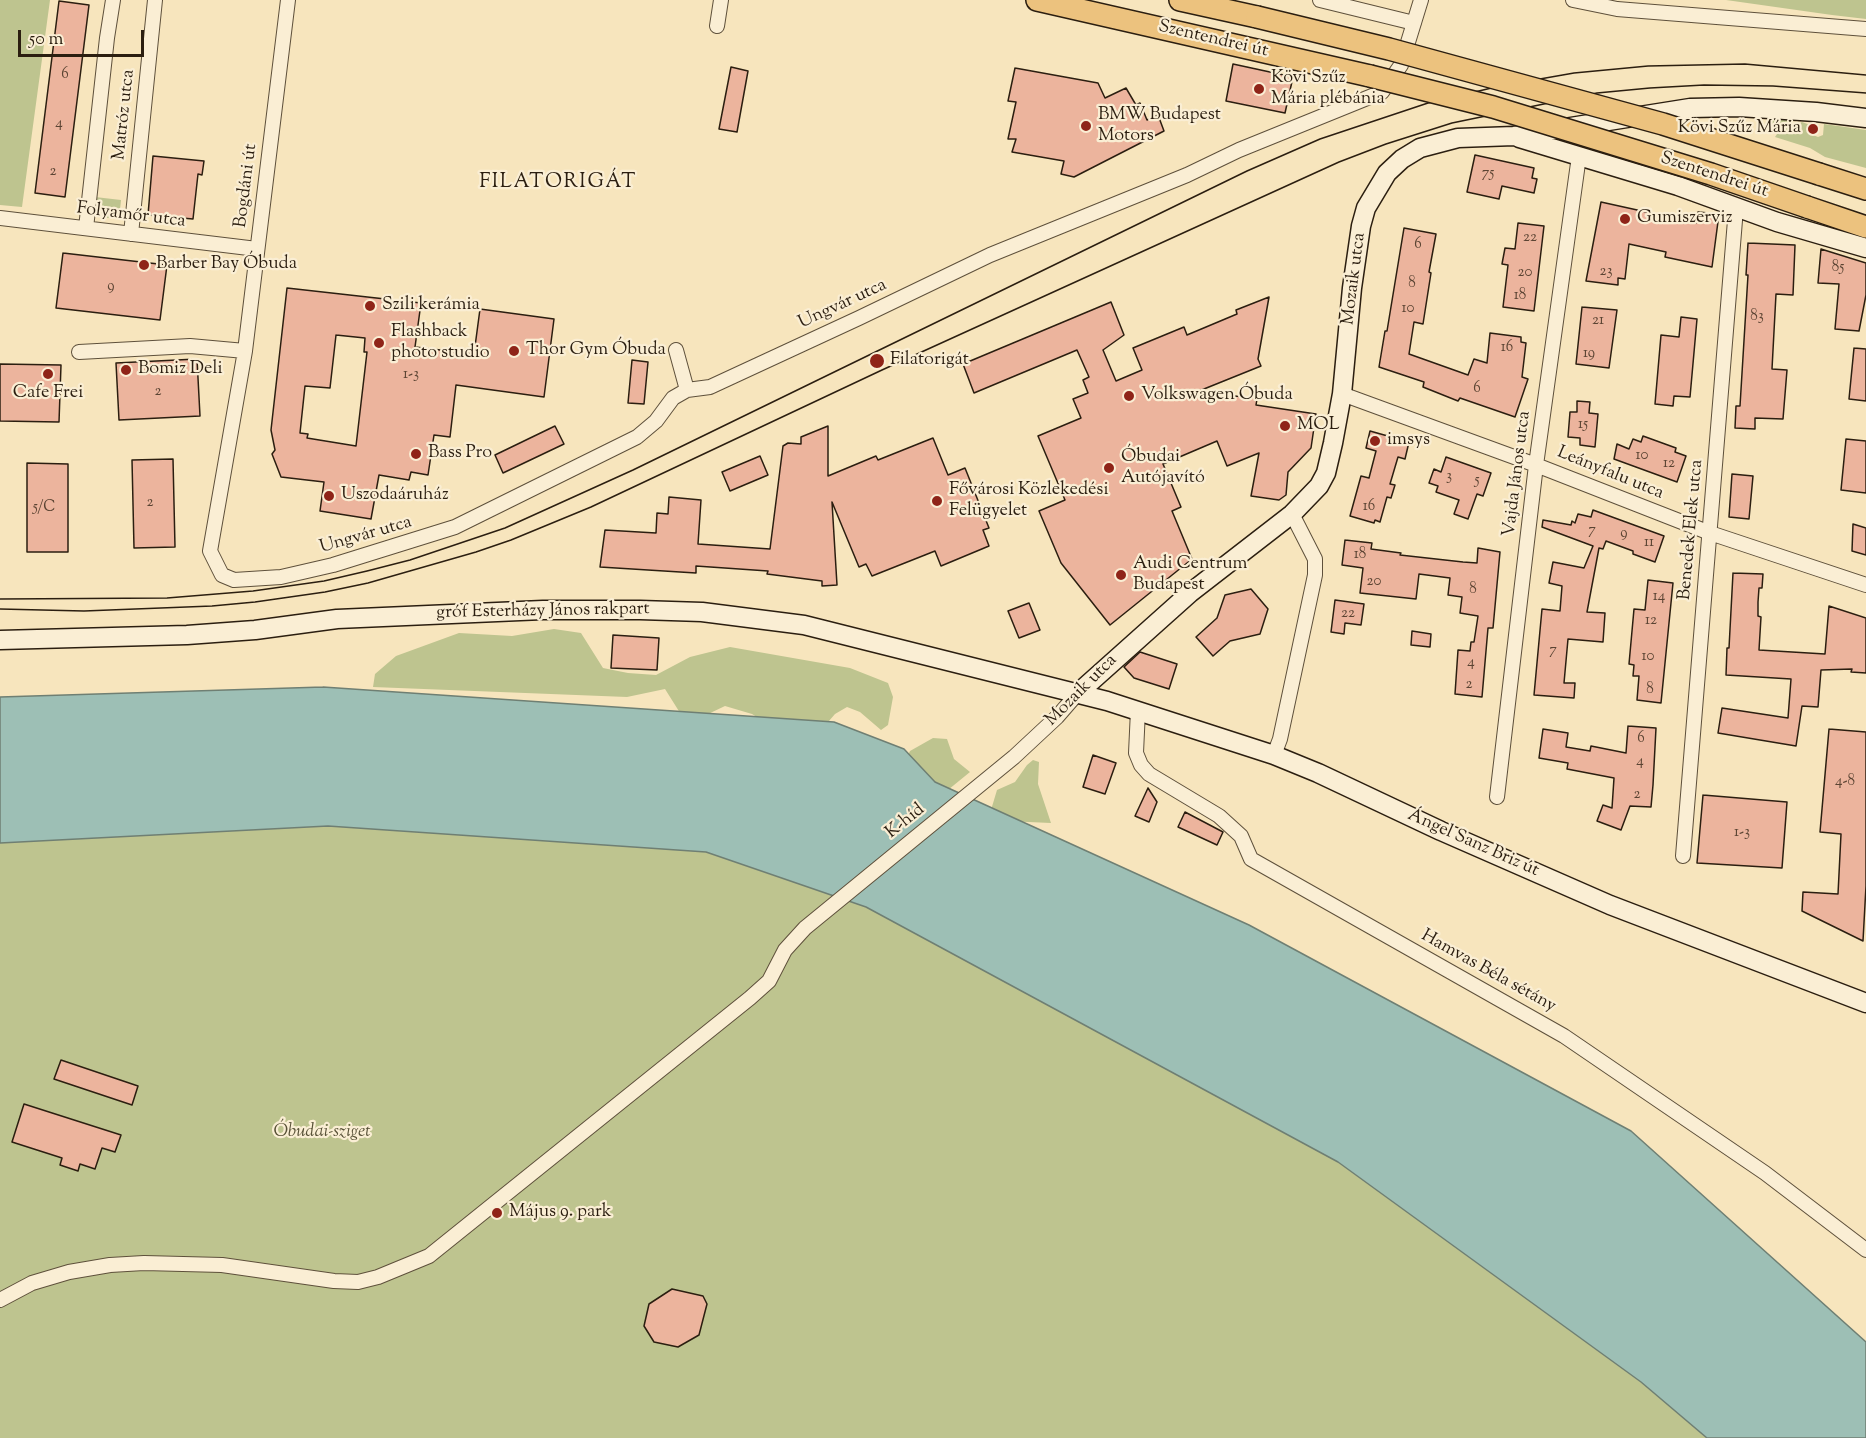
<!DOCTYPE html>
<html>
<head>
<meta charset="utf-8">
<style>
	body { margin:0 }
	#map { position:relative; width:1866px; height:1438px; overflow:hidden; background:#f7e5bd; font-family:"Sorts Mill Goudy",serif }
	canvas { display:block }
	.scale { position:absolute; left:18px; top:30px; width:126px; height:27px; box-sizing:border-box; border:3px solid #2b1e10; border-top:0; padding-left:8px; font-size:18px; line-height:21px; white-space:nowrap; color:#2b1e10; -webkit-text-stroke:4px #faeed4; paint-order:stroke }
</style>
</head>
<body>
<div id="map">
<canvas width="1866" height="1438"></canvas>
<div class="scale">50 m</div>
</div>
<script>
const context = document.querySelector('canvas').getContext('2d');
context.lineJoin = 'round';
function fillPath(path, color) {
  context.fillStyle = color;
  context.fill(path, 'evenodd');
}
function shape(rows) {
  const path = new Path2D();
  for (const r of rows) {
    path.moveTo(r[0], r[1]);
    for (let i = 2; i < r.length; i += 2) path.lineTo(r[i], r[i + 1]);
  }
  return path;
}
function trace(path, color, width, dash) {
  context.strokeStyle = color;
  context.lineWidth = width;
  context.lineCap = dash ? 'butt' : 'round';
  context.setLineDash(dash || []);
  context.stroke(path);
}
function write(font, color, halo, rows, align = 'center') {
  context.font = font + ' "Sorts Mill Goudy",serif';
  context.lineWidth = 4.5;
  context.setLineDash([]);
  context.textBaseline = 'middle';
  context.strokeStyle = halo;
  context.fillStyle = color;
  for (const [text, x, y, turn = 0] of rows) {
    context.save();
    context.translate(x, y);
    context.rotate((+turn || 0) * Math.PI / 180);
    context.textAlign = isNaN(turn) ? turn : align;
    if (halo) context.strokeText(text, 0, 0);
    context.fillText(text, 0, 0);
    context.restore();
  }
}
fillPath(shape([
	[0,0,50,0,22,207,0,205],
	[1726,0,1866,0,1866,19,1832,15],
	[1768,119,1788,120,1791,124,1798,124,1802,122,1810,125,1813,135,1818,137,1823,135,1824,124,1866,130,1866,168,1825,157,1810,148,1775,137,1777,134,1768,133,1763,127],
	[95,197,121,200,120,210,116,215,108,218,102,218,97,214,95,208],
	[554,629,581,633,603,668,628,673,656,675,690,657,730,647,850,668,888,683,893,697,888,725,881,730,860,712,847,707,835,714,816,736,788,736,752,714,725,706,687,724,665,689,627,697,373,687,375,674,396,656,459,633,512,636],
	[933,738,947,739,954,759,970,772,943,794,904,763,910,751],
	[1033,760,1039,762,1038,784,1051,823,1006,821,991,810,997,790,1015,782,1027,765],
	[328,826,707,852,775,876,781,871,821,891,866,907,1338,1162,1641,1382,1707,1438,0,1438,0,839,15,842]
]), '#bec48f');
const water = shape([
	[323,687,834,722,904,749,935,782,1249,925,1631,1131,1866,1342,1866,1438,1707,1438,1641,1382,1338,1162,866,907,706,852,328,826,0,843,0,697,323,687]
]);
fillPath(water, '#9dbfb5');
trace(water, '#6f7f73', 1.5);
const building = shape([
	[59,1,89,5,65,197,35,193,59,1],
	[1233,64,1293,77,1285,113,1226,101,1233,64],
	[731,67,748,71,737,132,719,129,731,67],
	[1015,68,1098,83,1105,98,1126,88,1136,105,1140,103,1147,120,1158,115,1164,131,1074,177,1061,174,1064,161,1012,152,1016,139,1008,139,1016,102,1008,101,1015,68],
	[1475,155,1534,168,1532,178,1537,179,1534,193,1502,186,1499,199,1467,192,1475,155],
	[153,156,204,161,202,175,198,174,193,219,148,215,153,156],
	[1601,202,1696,223,1698,212,1719,214,1712,267,1665,257,1666,252,1629,244,1625,279,1618,278,1618,285,1586,281,1601,202],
	[1518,223,1544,226,1534,311,1503,307,1508,265,1502,264,1505,248,1515,249,1518,223],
	[1404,228,1436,234,1429,272,1431,273,1423,324,1414,322,1409,354,1468,375,1474,359,1487,363,1490,333,1521,337,1521,342,1526,343,1522,377,1528,379,1515,417,1460,398,1458,401,1423,387,1424,382,1379,367,1385,331,1387,331,1404,228],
	[1748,243,1795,245,1793,295,1776,294,1772,369,1787,370,1783,419,1755,418,1755,429,1735,428,1736,406,1740,406,1748,275,1746,275,1748,243],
	[1821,249,1866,263,1866,295,1859,331,1835,329,1839,284,1818,283,1821,249],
	[63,253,167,265,160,320,56,308,63,253],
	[287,288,421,303,415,347,474,354,480,309,554,319,544,397,456,385,450,437,434,435,428,475,411,472,409,480,379,475,371,519,320,511,324,482,281,477,272,454,275,450,271,430,287,288],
	[336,335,365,338,364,352,367,352,356,446,307,438,308,434,300,433,305,386,330,388,336,335],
	[1269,297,1258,359,1261,366,1194,393,1247,397,1257,399,1256,405,1316,414,1311,448,1288,472,1286,495,1279,500,1251,496,1259,453,1227,466,1217,441,1163,464,1181,507,1172,511,1192,559,1110,625,1061,563,1039,511,1065,500,1038,436,1081,418,1073,399,1088,393,1083,380,1089,377,1077,350,974,393,963,364,1111,302,1124,335,1103,350,1116,381,1142,370,1133,348,1184,327,1187,335,1237,314,1236,310,1269,297],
	[1582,307,1617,310,1609,368,1576,364,1582,307],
	[1681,317,1697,319,1690,397,1674,396,1673,406,1655,404,1661,335,1679,337,1681,317],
	[1854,348,1866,349,1866,401,1849,399,1854,348],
	[197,359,200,416,119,420,116,363,197,359],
	[632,360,648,362,644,404,628,403,632,360],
	[0,364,61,365,59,422,0,421,0,364],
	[1577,401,1590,402,1589,413,1598,414,1595,447,1580,445,1580,438,1568,437,1570,412,1577,412,1577,401],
	[555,426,564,444,503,473,495,455,555,426],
	[828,426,828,476,876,456,878,460,933,438,948,475,965,468,989,528,983,530,989,546,941,566,935,551,872,576,866,564,859,567,832,502,837,585,822,586,822,581,767,574,768,571,696,566,696,573,600,567,605,530,656,533,657,513,668,514,669,497,701,500,698,544,770,549,783,446,788,443,801,444,801,437,828,426],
	[1370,431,1409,442,1405,459,1398,457,1390,484,1395,485,1391,498,1387,497,1380,522,1375,520,1374,523,1350,516,1361,476,1369,478,1376,451,1366,448,1370,431],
	[1643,436,1676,448,1675,452,1686,456,1677,482,1614,459,1617,444,1629,449,1633,439,1641,442,1643,436],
	[1846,439,1866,441,1866,493,1841,490,1846,439],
	[760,456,768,475,730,491,722,472,760,456],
	[1446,457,1491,473,1483,496,1477,494,1468,519,1454,514,1459,500,1436,492,1438,486,1429,483,1434,469,1441,472,1446,457],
	[173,459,175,547,134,548,132,460,173,459],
	[27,463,68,464,68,552,27,552,27,463],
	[1732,474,1753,476,1749,519,1729,517,1732,474],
	[1593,510,1664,536,1655,562,1633,554,1633,551,1606,541,1603,549,1599,548,1587,612,1605,613,1603,642,1568,639,1564,683,1575,683,1574,698,1534,695,1542,609,1560,611,1562,586,1549,583,1553,562,1584,568,1593,546,1542,527,1543,520,1571,525,1572,521,1575,523,1578,514,1591,517,1593,510],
	[1853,524,1866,528,1866,555,1852,551,1853,524],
	[1345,540,1372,543,1371,549,1401,553,1400,555,1463,562,1477,563,1478,548,1500,552,1493,628,1488,628,1482,697,1455,694,1458,650,1470,651,1471,642,1474,642,1478,616,1460,613,1462,597,1448,595,1450,578,1419,574,1416,599,1360,593,1363,568,1342,565,1345,540],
	[1733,573,1763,574,1762,588,1759,588,1758,602,1758,616,1761,617,1759,650,1825,654,1829,606,1866,618,1866,673,1851,672,1852,669,1821,670,1818,707,1802,706,1796,746,1718,733,1722,708,1788,718,1791,679,1726,675,1727,648,1729,648,1733,573],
	[1648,580,1673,583,1661,703,1637,700,1639,676,1633,676,1634,665,1629,664,1634,609,1645,610,1648,580],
	[1251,589,1268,609,1260,634,1230,641,1213,656,1196,637,1217,618,1225,595,1251,589],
	[1335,600,1364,604,1361,625,1345,623,1344,634,1331,632,1335,600],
	[1029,603,1040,630,1019,638,1008,611,1029,603],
	[1412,631,1431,634,1430,647,1411,645,1412,631],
	[613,635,659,638,657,670,611,668,613,635],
	[1140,652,1177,664,1169,689,1134,678,1124,667,1140,652],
	[1628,726,1656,728,1653,785,1651,807,1630,806,1621,830,1597,821,1603,805,1612,808,1614,778,1567,769,1568,763,1539,758,1543,729,1568,733,1566,747,1590,751,1591,746,1626,753,1628,726],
	[1829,729,1866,732,1866,886,1863,941,1802,911,1803,892,1838,894,1841,834,1820,832,1829,729],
	[1093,755,1116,763,1105,794,1083,787,1093,755],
	[1148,788,1157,802,1149,822,1135,816,1148,788],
	[1703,795,1787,802,1782,868,1697,863,1703,795],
	[1185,812,1223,832,1217,845,1178,827,1185,812],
	[61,1060,138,1086,132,1105,54,1079,61,1060],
	[24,1104,121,1135,115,1152,102,1148,95,1169,80,1164,78,1171,60,1165,62,1158,12,1142,24,1104],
	[672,1289,703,1296,707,1304,699,1335,678,1347,654,1342,644,1326,649,1304,672,1289]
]);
fillPath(building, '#ecb49d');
trace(building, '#2b1e10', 1.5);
const street = shape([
	[288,0,245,351,210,551,222,575,234,580,281,577,333,565,455,527,637,437,656,421,673,398,687,390,710,387,859,318,990,255,1187,175,1239,150,1382,92,1401,65,1421,0],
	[1320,0,1414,23],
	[1573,0,1617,9,1866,29],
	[717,26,721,0],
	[0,218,257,249],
	[86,228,107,38,113,0],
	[131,234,155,0],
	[676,350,687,390],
	[79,352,190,346,245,351],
	[1342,394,1536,465,1710,533,1866,585],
	[1138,710,1136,753,1141,765,1149,774,1219,816,1241,836,1251,859,1564,1036,1765,1173,1866,1250],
	[1274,755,1280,739,1315,575,1315,559,1292,514],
	[1497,797,1536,465,1579,156],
	[1683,856,1736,208],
	[0,1300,32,1283,69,1272,110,1265,144,1263,222,1265,334,1281,358,1282,378,1277,429,1256,750,998,769,981,785,950,805,928,1014,757,1057,717,1077,694]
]);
const secondary = shape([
	[1519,138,1678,186,1777,222,1866,248],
	[0,640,187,635,255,630,337,619,543,610,640,610,702,612,804,625,1107,701,1274,755,1318,773,1441,831,1610,905,1866,1003],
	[1077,694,1190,593,1292,514,1319,486,1326,473,1333,443,1342,394,1352,288,1361,226,1366,208,1387,173,1402,159,1420,148,1458,138,1514,136,1690,108,1739,107,1816,112,1866,118]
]);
const primary = shape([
	[1037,0,1370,76],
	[1180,0,1257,17],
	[1819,174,1866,189],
	[1807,207,1866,227]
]);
trace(street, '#5e503b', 16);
trace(secondary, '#2b1e10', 21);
trace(primary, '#2b1e10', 24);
trace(street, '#faeed4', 14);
trace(secondary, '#faeed4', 18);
trace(primary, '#ecc27e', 21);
trace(shape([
	[0,599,167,598,253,591,324,581,367,571,410,560,505,528,633,470,1247,171,1320,139,1428,103,1500,86,1574,73,1648,66,1745,64,1866,75],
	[0,609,84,611,212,606,255,602,325,592,368,583,476,552,511,540,591,507,882,370,1339,162,1386,144,1452,123,1597,93,1650,88,1704,85,1773,86,1866,93]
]), '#2b1e10', 1.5);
const primaryBridge = shape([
	[1257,17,1389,49,1663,124,1819,174],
	[1370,76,1493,107,1711,174,1807,207]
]);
trace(primaryBridge, '#2b1e10', 24, []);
trace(primaryBridge, '#ecc27e', 21);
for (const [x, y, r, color] of [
	[1259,89,6,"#8f2418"],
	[1086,126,6,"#8f2418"],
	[1813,129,6,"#8f2418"],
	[1625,219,6,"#8f2418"],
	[144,265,6,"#8f2418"],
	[370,306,6,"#8f2418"],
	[379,343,6,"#8f2418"],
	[514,351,6,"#8f2418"],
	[877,361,8,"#8f2418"],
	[126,370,6,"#8f2418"],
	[48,374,6,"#8f2418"],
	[1129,396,6,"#8f2418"],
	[1285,426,6,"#8f2418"],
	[1375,441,6,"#8f2418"],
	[416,454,6,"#8f2418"],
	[1109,468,6,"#8f2418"],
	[329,496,6,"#8f2418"],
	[937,501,6,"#8f2418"],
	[1121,575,6,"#8f2418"],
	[497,1213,6,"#8f2418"]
]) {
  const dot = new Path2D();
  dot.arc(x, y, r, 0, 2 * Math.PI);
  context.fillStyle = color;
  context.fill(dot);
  trace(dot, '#faeed4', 2);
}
write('15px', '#5b4433', null, [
	["6",65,75],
	["4",59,124],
	["2",53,172],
	["75",1488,174],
	["22",1530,238],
	["6",1418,245],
	["85",1838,268],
	["23",1606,272],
	["20",1525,273],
	["8",1412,284],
	["9",111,287],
	["18",1520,296],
	["10",1408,309],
	["83",1757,317],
	["21",1598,321],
	["16",1507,348],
	["19",1589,354],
	["1-3",411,375],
	["6",1477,389],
	["2",158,392],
	["15",1583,425],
	["10",1642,456],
	["12",1669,464],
	["3",1449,477],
	["5",1477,481],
	["2",150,503],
	["16",1369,507],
	["5/C",44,508],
	["7",1592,531],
	["9",1624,534],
	["11",1649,543],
	["18",1360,555],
	["20",1374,582],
	["8",1473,590],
	["14",1659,597],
	["22",1348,614],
	["12",1651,621],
	["7",1553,651],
	["10",1648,657],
	["4",1471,663],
	["2",1469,685],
	["8",1650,690],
	["6",1641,739],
	["4",1640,762],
	["4-8",1845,782],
	["2",1637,795],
	["1-3",1742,833]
]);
write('18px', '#2b1e10', '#faeed4', [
	["Szentendrei út",1213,40,13],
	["Matróz utca",125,115,-84],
	["Szentendrei út",1714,176,18],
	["Bogdáni út",247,186,-83],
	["Folyamőr utca",131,216,7],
	["Mozaik utca",1355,279,-83],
	["Ungvár utca",843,305,-25],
	["Vajda János utca",1518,474,-83],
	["Leányfalu utca",1610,474,22],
	["Benedek Elek utca",1692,530,-85],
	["Ungvár utca",366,536,-16],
	["gróf Esterházy János rakpart",543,612,-1],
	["Mozaik utca",1082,691,-45],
	["K-híd",906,822,-39],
	["Ángel Sanz Briz út",1473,844,24],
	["Hamvas Béla sétány",1488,972,29]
]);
write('18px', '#2b1e10', '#faeed4', [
	["Kövi Szűz",1271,79],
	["Mária plébánia",1271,100],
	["BMW Budapest",1098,116],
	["Motors",1098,137],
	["Kövi Szűz Mária",1801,129,"right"],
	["Gumiszerviz",1637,219],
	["Barber Bay Óbuda",156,265],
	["Szili kerámia",382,306],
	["Flashback",391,333],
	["photo studio",391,354],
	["Thor Gym Óbuda",526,351],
	["Filatorigát",890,361],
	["Bomiz Deli",138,370],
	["Cafe Frei",48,394,"center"],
	["Volkswagen Óbuda",1141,396],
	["MOL",1297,426],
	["imsys",1387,441],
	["Bass Pro",428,454],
	["Óbudai",1121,458],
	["Autójavító",1121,479],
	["Fővárosi Közlekedési",949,491],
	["Felügyelet",949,512],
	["Uszodaáruház",341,496],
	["Audi Centrum",1133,565],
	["Budapest",1133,586],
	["Május 9. park",509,1213]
], 'left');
write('italic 18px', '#575036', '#faeed4', [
	["Óbudai-sziget",322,1133]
]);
context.letterSpacing = '1.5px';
write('20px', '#2b1e10', '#faeed4', [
	["FILATORIGÁT",558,184]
]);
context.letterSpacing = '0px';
</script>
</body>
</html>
